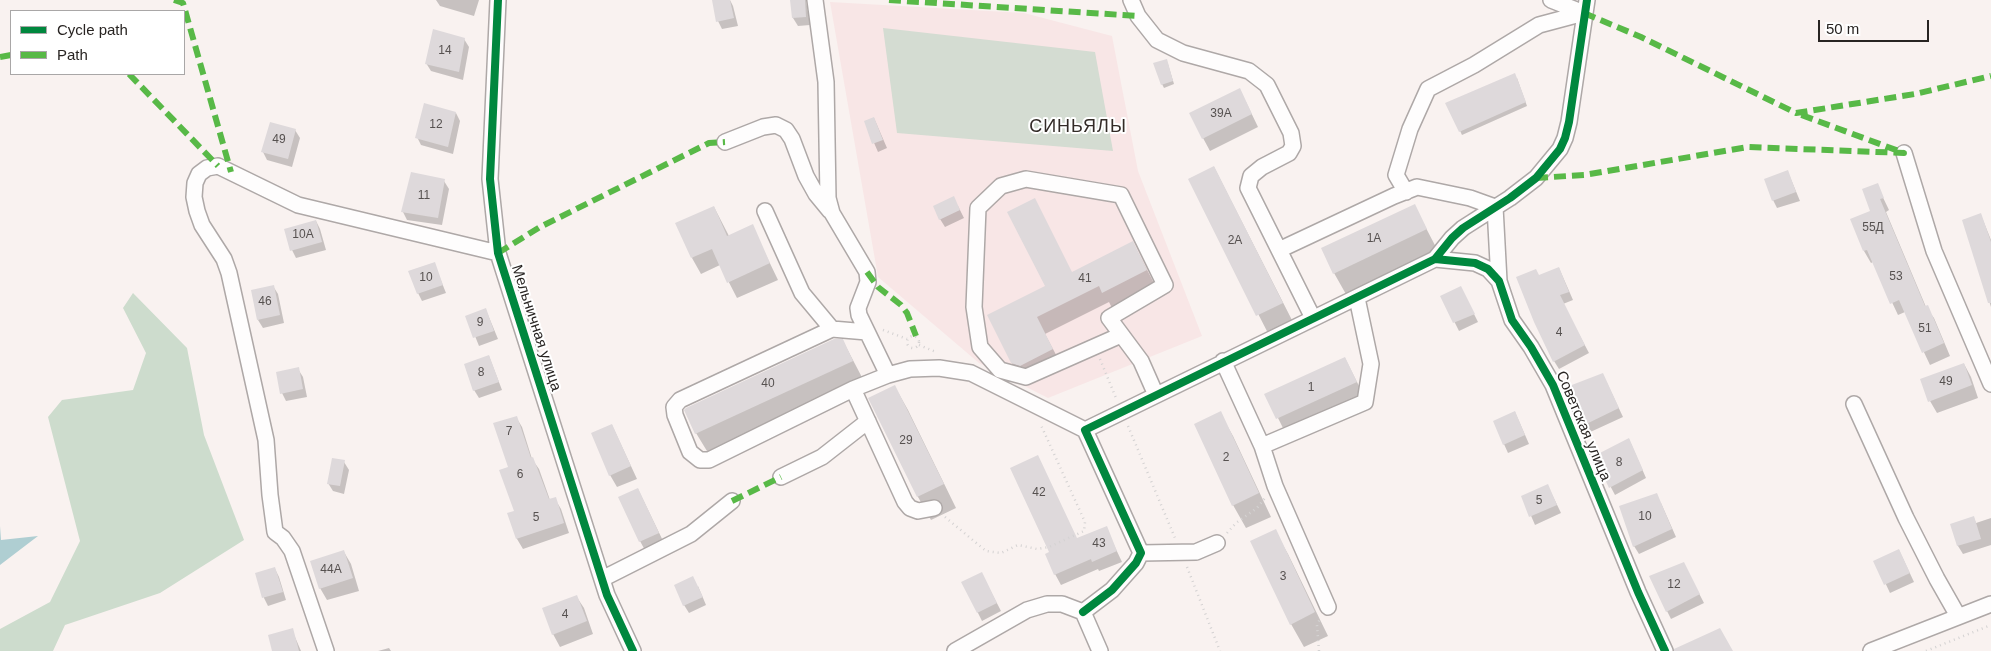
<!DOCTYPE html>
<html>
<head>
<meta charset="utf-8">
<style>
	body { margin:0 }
	#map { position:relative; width:1991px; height:651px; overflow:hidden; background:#f9f2f0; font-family:Arial,sans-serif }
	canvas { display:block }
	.legend { position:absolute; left:10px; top:10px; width:175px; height:65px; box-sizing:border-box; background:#fff; border:1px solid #a9a7a7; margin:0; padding:6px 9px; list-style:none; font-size:15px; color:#282422 }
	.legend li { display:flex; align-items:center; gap:10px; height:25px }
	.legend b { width:25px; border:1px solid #a9a7a7 }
	.scale { position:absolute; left:1818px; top:20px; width:111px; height:22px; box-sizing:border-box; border:2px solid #282422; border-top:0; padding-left:6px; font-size:15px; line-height:18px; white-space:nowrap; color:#282422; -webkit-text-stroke:4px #fff; paint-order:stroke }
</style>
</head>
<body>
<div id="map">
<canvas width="1991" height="651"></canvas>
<ul class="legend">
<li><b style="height:6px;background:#00873e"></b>Cycle path</li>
<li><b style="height:6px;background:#58b947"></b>Path</li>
</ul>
<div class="scale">50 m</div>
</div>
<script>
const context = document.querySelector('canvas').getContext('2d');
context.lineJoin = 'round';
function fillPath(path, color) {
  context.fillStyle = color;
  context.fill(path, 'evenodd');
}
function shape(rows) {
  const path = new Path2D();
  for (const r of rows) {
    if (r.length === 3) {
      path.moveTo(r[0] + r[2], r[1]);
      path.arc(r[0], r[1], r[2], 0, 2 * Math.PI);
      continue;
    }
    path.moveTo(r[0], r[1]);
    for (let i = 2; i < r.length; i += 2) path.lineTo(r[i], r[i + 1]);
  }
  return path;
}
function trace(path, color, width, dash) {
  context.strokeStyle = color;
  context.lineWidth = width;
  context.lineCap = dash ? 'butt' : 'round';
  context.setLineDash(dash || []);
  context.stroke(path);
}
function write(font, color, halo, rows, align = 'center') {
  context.font = font + ' Arial,sans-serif';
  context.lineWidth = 4;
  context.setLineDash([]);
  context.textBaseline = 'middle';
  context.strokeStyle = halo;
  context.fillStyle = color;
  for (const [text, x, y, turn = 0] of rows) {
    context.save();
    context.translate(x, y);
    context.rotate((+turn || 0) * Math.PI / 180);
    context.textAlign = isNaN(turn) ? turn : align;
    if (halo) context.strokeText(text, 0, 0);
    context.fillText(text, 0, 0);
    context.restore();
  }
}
fillPath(shape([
	[830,2,1024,13,1112,36,1138,171,1202,336,1048,398,979,363,878,277]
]), '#f8e6e6');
fillPath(shape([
	[883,28,1095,52,1113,151,897,133]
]), '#d4dcd2');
fillPath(shape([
	[133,293,187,348,204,435,244,540,160,593,65,625,53,651,0,651,0,629,50,602,80,541,48,417,62,400,133,390,146,353,123,308]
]), '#cddccd');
fillPath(shape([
	[0,526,1,540,38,536,0,565]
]), '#afced2');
fillPath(shape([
	[436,0,479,0,474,16,440,6],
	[721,0,730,0,733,6,738,26,722,29,718,21],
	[791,0,806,0,810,25,798,26,793,18],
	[464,39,469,47,463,80,431,71,426,63],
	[1168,64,1174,84,1164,88,1162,84],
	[1517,78,1527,106,1462,135,1447,103],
	[1246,102,1258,127,1210,151,1203,138],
	[456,113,460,121,453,154,421,145,417,137],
	[874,118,887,148,878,152,865,122],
	[295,130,300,138,292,167,267,160,263,152],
	[1214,167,1295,326,1271,339,1189,179],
	[1788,172,1800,201,1777,208,1773,200],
	[444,181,449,189,442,225,407,220,403,212],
	[1877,185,1889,210,1886,212,1926,307,1934,318,1950,356,1930,365,1905,312,1898,315,1873,262,1871,263,1864,251],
	[1414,205,1439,253,1347,296,1334,273],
	[958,206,964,218,945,227,940,219],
	[714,207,729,236,752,226,778,280,737,298,720,265,701,274,692,258],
	[1981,215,1991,240,1991,307,1963,220],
	[316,221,320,229,326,250,296,258,292,250],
	[1133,243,1156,287,1112,308,1109,302,1045,334,1062,366,1021,379,1012,363,1046,287],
	[434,263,446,293,422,301,418,293],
	[1559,268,1573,300,1563,304,1589,353,1559,369,1554,361,1539,276],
	[273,286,278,294,284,323,263,328,258,320],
	[1465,296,1478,322,1459,331,1442,297],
	[486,310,498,339,479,346,467,316],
	[843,341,866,385,710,456,696,433],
	[489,356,502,390,479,398,474,390],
	[1345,358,1369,406,1290,442,1266,394],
	[1964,364,1971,377,1978,398,1937,413,1930,401],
	[298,369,303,377,307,397,286,401,282,393],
	[1607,383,1623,417,1586,434,1566,389],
	[895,387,908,410,956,508,931,520,918,497,870,399],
	[1515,412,1529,444,1508,453,1494,422],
	[1220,413,1233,436,1271,517,1246,528,1233,505],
	[516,417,522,427,532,459,539,469,550,500,555,499,561,509,569,533,523,549,517,539,516,512,509,468],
	[612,425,637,479,617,487,610,475],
	[1629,439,1646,478,1615,495,1595,457],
	[344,462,349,470,344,494,333,491,328,483],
	[1548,486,1561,513,1535,525,1523,497],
	[638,489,665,545,647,554,640,541],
	[1661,503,1676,537,1639,554,1634,546],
	[1974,518,1976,523,1991,518,1991,545,1963,554,1958,546,1952,525],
	[1106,528,1122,562,1099,571,1098,569,1061,585,1055,574,1078,539],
	[1275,531,1288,554,1328,636,1304,647,1291,624],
	[1899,550,1914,582,1890,593,1875,561],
	[344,552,351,564,359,591,327,600,320,588],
	[275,569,279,577,286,600,268,606,264,598,257,574],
	[1688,572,1704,603,1671,619,1667,611],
	[986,582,1001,611,982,621,963,583],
	[698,586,706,605,689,613,684,605],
	[576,596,584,608,593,634,560,647,553,634],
	[292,630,301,651,275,651],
	[389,648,391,651,378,651]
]), '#0003');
fillPath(shape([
	[712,0,730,0,734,18,716,22],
	[790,0,805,0,806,17,792,18],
	[433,29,465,38,459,72,425,64],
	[1167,59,1173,81,1161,85,1153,63],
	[1515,73,1526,102,1459,132,1445,103],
	[1240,88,1252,114,1202,139,1189,113],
	[424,103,456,112,448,147,415,138],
	[874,117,883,140,872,144,864,121],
	[270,122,296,129,288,159,261,152],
	[1214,166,1283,303,1256,316,1188,179],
	[1788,170,1796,192,1772,201,1764,179],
	[411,172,445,179,438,218,401,212],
	[1878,183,1884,198,1880,199,1925,306,1928,305,1944,343,1922,353,1899,300,1890,304,1867,250,1863,251,1850,219,1870,211,1862,189],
	[954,196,960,210,939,220,933,206],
	[1035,198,1072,272,1133,241,1147,270,1102,293,1099,286,1037,317,1053,349,1020,366,1011,363,987,315,1045,286,1007,212],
	[1415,204,1427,229,1333,274,1321,248],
	[714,206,727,236,753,224,770,263,727,283,712,249,691,258,675,223],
	[1981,213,1991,242,1991,303,1988,303,1962,220],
	[316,220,322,242,290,251,284,229],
	[435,262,443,285,417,294,408,271],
	[1559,267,1569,292,1560,295,1585,345,1553,362,1534,322,1516,277,1536,269,1539,275],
	[274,285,280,315,257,320,251,290],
	[1461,286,1475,314,1453,323,1440,296],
	[486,308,494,331,473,338,465,316],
	[834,339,843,339,853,361,695,434,684,410,686,408],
	[489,355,499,382,473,391,464,364],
	[1345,357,1357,382,1276,419,1264,394],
	[1964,363,1972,385,1928,402,1920,379],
	[299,367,303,389,280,394,276,372],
	[1603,373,1619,408,1580,427,1564,388],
	[895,385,944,484,917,497,868,398],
	[1221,411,1259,493,1232,506,1194,424],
	[1515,411,1525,435,1503,445,1493,421],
	[517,416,531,458,533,457,549,499,556,497,564,523,516,539,507,513,514,511,499,470,508,467,493,423],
	[612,424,631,466,609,476,591,433],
	[1629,438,1643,470,1609,488,1594,456],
	[1038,455,1077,538,1107,526,1117,551,1092,562,1091,559,1054,575,1045,554,1049,552,1010,468],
	[332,458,345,460,340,486,327,484],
	[1548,484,1557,505,1529,517,1521,496],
	[638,488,659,533,639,542,618,497],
	[1657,493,1672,529,1633,547,1619,506],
	[1974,516,1981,539,1957,546,1950,524],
	[1276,529,1315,612,1290,625,1250,541],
	[1899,549,1910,573,1884,585,1873,561],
	[344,550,353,578,319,589,310,561],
	[1684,562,1700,594,1666,612,1649,576],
	[275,567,283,592,262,598,255,573],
	[982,572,997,603,977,613,961,582],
	[693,576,703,597,683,606,674,585],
	[577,595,587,621,552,635,542,608],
	[293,628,299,651,272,651,268,635],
	[1720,628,1733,651,1674,651,1674,649]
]), '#ded9db');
const minor = shape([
	[498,0,490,179,498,253,607,595,633,651],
	[815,0,826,82,828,198,832,213,867,272,868,282,858,308,859,315,888,375],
	[1131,0,1138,16,1157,40,1183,53,1249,71,1267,85,1291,133,1293,146,1289,153,1262,167,1251,176,1248,188,1313,318],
	[1551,0,1584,13],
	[725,142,763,127,776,125,786,130,792,139,806,176,816,194,830,211],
	[1904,153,1934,251,1991,384],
	[1406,192,1396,175,1410,129,1428,89,1474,65,1539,25,1584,13],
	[765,211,802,293,832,329,867,332],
	[1279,250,1394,196,1417,187,1470,198,1495,207,1499,281],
	[1435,259,1475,263,1488,269,1499,281,1512,320,1531,347,1553,385,1638,592,1665,651],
	[832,329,680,400,674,407,675,415,690,452,700,460,709,460,853,389,888,375,910,369,939,368,971,373,1085,430,1141,553,1136,563,1112,590,1083,612],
	[1121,335,1026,377,1000,370,980,347,974,307,978,208,1001,186,1026,179,1121,195,1165,285,1109,318,1141,361,1156,395],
	[1223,361,1262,446,1275,486,1328,607],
	[853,389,905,502,910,508,918,511,934,508],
	[1854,404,1906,518,1937,579,1958,616],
	[1085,430,1435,259,1452,238,1463,228,1510,198,1536,178,1560,149,1565,138,1569,122,1587,0],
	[1262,446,1365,402,1371,364,1357,298],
	[781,477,822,457,868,421],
	[1141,553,1196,552,1217,543],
	[602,579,691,534,732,501],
	[326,651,292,551,283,538,275,532,270,495,266,440,229,273,224,259,202,225,197,211,194,197,195,183,199,174,207,168,218,166,298,205,498,253],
	[955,651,1027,610,1047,604,1062,604,1083,612,1100,651],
	[1871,651,1991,604]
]);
trace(minor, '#aea8a7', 18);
trace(shape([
	[883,330,907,339],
	[913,342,6],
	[919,345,936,352],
	[1100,359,1116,398],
	[1128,426,1175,538],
	[945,517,986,551,1001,553,1018,545,1037,549,1049,547,1084,531,1085,522,1040,423],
	[1227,533,1236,523,1257,508,1265,498],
	[1187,567,1220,651],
	[1319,651,1317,625,1320,619],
	[1926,651,1991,625]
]), '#d4d2d2', 2.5, [1, 4]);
trace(minor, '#fefdfd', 15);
trace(shape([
	[174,0,183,3,231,172],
	[889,0,1138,16],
	[1584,13,1641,37,1796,113,1915,94,1991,76],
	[0,57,11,55],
	[129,74,218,166],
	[1536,178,1584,175,1748,147,1904,153,1796,113],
	[498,253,540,227,709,143,725,142],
	[867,272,878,287,901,305,907,313,916,336],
	[732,501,781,477]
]), '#58b947', 6, [12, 6]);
trace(shape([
	[498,0,490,179,498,253,607,595,633,651],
	[1435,259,1475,263,1488,269,1499,281,1512,320,1531,347,1553,385,1638,592,1665,651],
	[1083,612,1112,590,1136,563,1141,553,1085,430,1435,259,1452,238,1463,228,1510,198,1536,178,1560,149,1565,138,1569,122,1587,0]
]), '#00873e', 8);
write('12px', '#565150', null, [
	["14",445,51],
	["39А",1221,114],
	["12",436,125],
	["49",279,140],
	["11",424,196],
	["55Д",1873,228],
	["10А",303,235],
	["1А",1374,239],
	["2А",1235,241],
	["53",1896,277],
	["10",426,278],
	["41",1085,279],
	["46",265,302],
	["9",480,323],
	["51",1925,329],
	["4",1559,333],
	["8",481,373],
	["49",1946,382],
	["40",768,384],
	["1",1311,388],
	["7",509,432],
	["29",906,441],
	["2",1226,458],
	["8",1619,463],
	["6",520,475],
	["42",1039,493],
	["5",1539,501],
	["10",1645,517],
	["5",536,518],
	["43",1099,544],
	["44А",331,570],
	["3",1283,577],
	["12",1674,585],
	["4",565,615]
]);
write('15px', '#282422', '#fff', [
	["Мельничная улица",536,328,72],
	["Советская улица",1583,426,67]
]);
context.letterSpacing = '1px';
write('18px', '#332b27', '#fff', [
	["СИНЬЯЛЫ",1078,127]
]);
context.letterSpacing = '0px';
</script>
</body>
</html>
